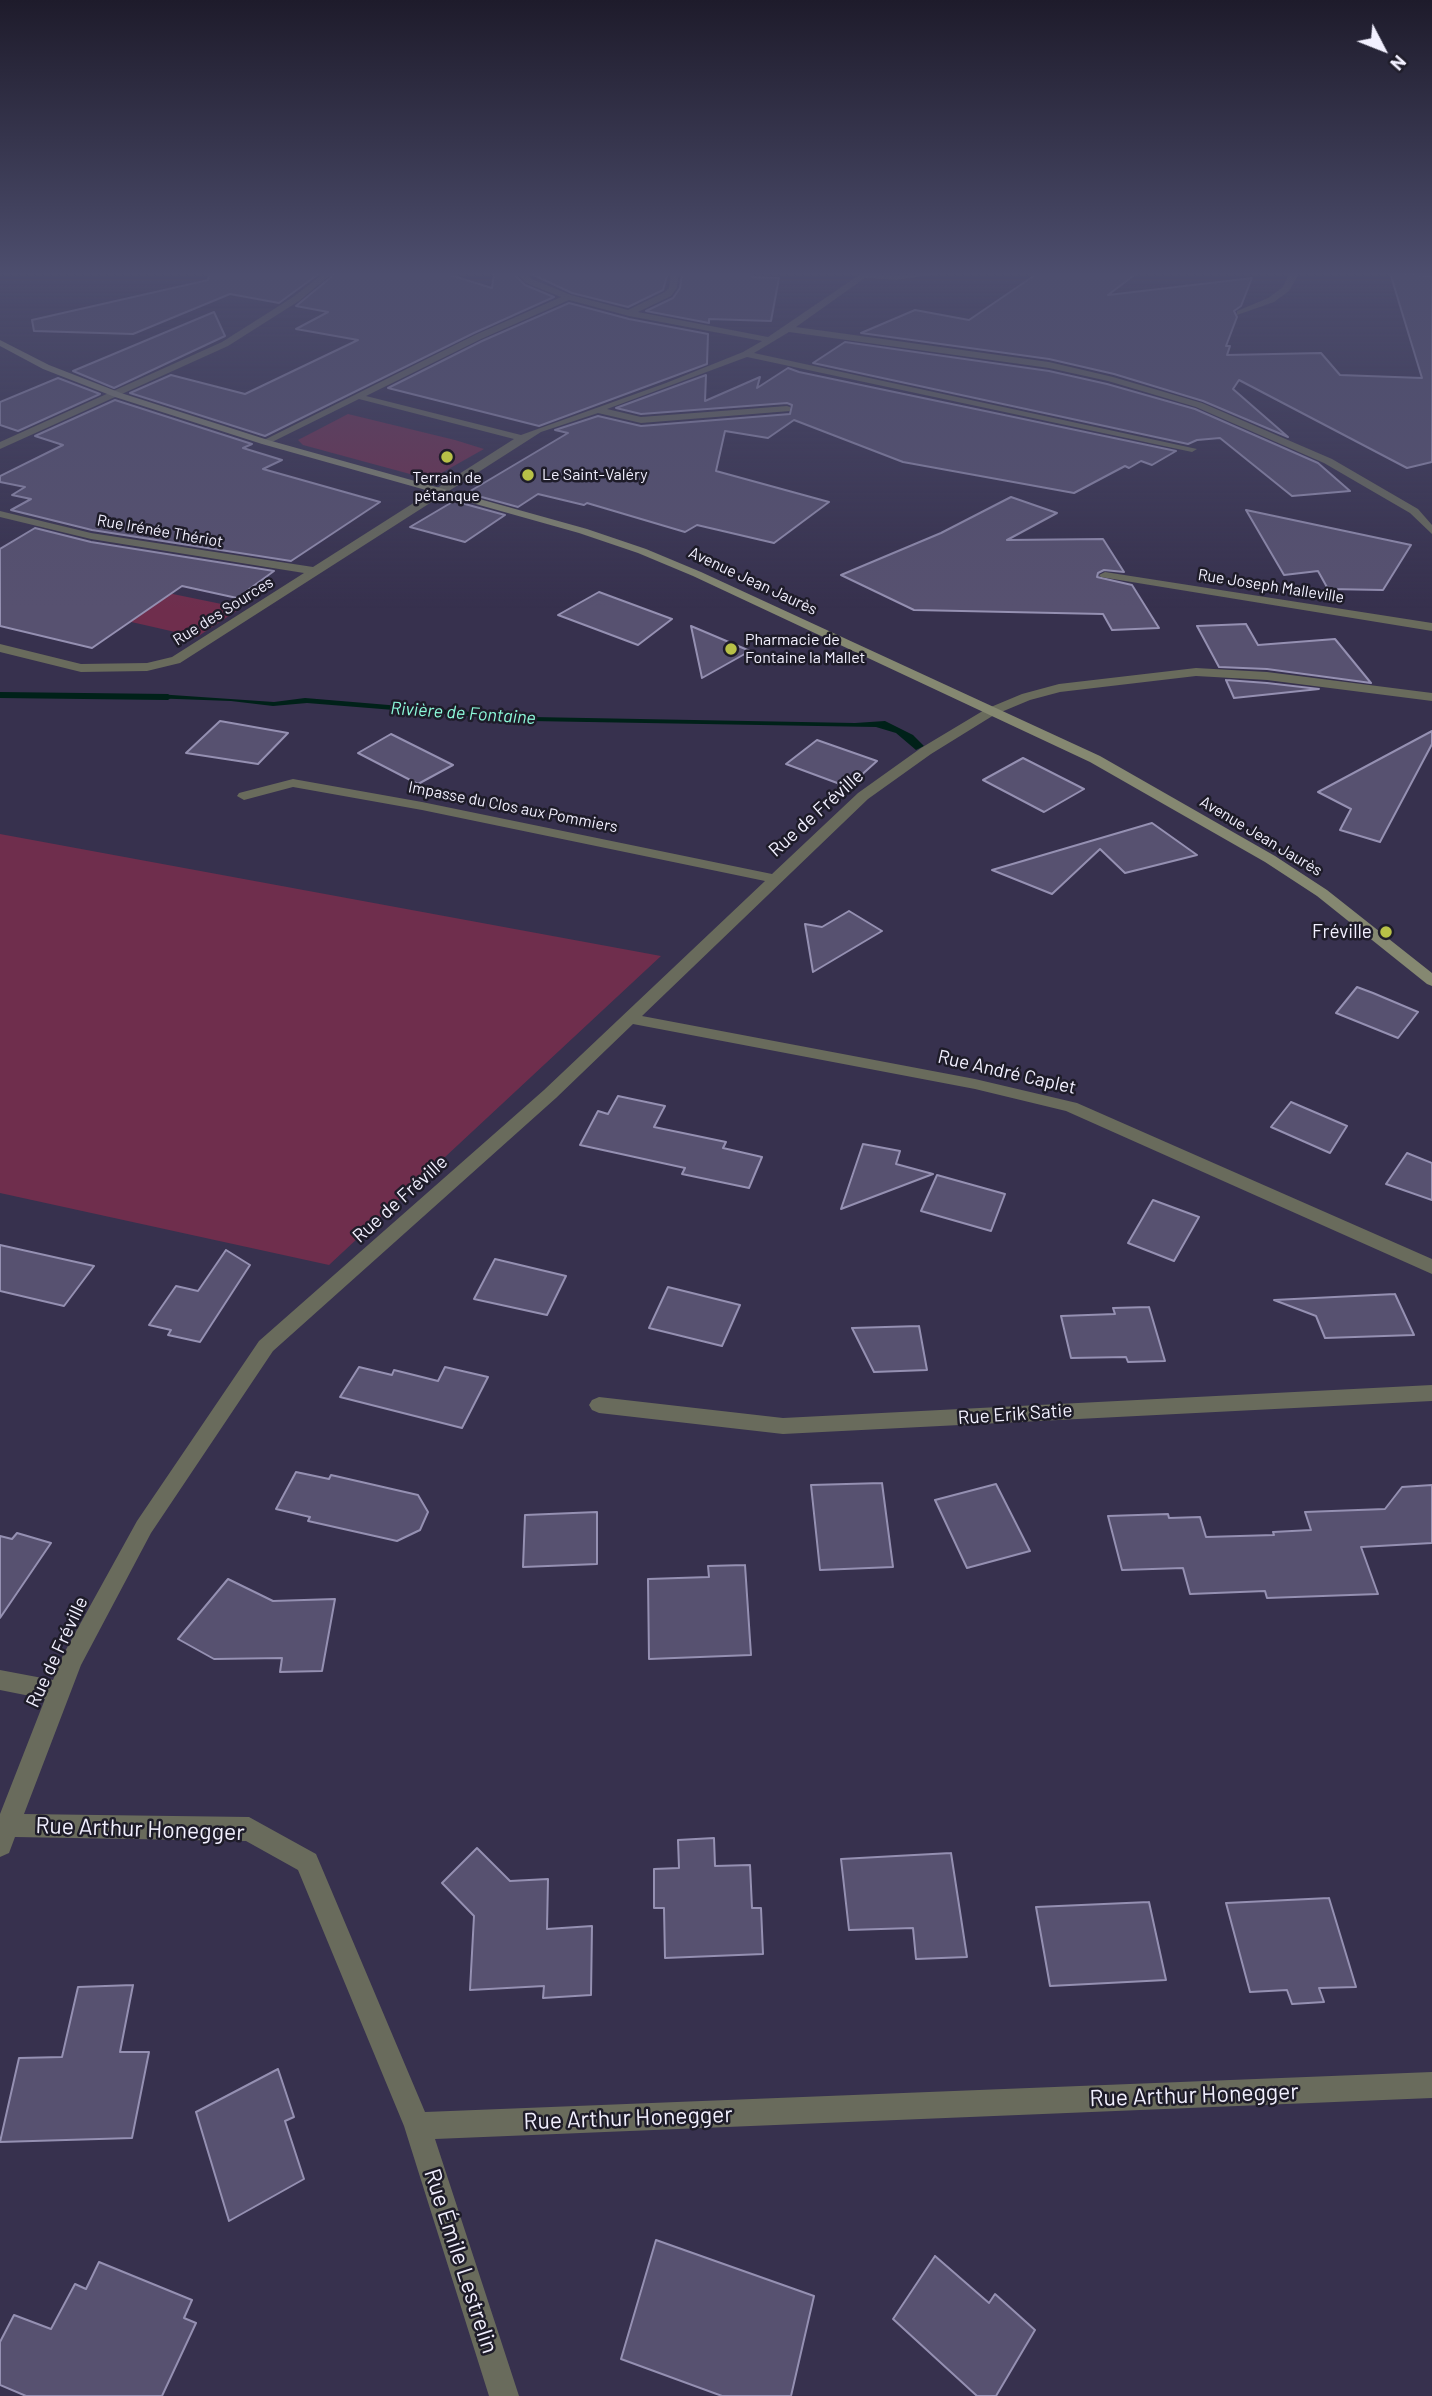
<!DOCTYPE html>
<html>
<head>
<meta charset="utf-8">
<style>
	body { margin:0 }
	#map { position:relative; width:1432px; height:2396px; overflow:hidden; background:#37314e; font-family:Barlow,sans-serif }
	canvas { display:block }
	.north { position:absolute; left:1348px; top:14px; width:70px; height:70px; -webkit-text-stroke:5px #1e1c29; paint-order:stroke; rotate:132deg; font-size:19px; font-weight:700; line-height:28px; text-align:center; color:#f2f0ff }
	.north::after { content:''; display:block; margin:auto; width:24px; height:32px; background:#f2f0ff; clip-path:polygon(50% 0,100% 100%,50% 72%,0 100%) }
</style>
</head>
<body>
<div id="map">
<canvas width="1432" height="2396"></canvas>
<div class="north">N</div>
</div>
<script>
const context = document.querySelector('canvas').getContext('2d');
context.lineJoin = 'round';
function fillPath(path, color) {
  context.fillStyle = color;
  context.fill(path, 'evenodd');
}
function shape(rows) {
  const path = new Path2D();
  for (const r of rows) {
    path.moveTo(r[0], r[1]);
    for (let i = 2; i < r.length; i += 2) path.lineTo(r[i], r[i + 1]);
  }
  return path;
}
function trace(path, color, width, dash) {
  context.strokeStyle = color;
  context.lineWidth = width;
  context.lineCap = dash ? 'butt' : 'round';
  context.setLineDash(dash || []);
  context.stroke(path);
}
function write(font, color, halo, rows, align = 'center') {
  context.font = font + ' Barlow,sans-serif';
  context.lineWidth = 5;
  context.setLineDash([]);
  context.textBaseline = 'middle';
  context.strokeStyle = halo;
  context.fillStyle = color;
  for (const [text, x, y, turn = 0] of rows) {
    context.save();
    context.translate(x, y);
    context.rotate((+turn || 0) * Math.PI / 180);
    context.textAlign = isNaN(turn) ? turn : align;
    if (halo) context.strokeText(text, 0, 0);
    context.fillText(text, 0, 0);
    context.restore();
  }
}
fillPath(shape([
	[348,414,455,440,484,449,436,476,421,477,303,445,298,440],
	[85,576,241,608,197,637,44,602],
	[0,834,661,956,329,1265,0,1193]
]), '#6f2e4d');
fillPath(shape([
	[157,694,274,702,305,698,532,717,855,723,885,721,913,735,924,746,916,750,896,733,876,727,531,721,307,703,273,706,231,701,150,698]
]), '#002119');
fillPath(shape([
	[0,692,168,694,172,697,168,700,0,698,0,692]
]), '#002119');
const building = shape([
	[209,273,320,273,279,303,230,294,133,334,34,331,32,320,208,280,209,273],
	[336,273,444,273,492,288,494,273,513,273,525,285,554,297,474,333,265,436,130,393,171,375,245,394,358,340,296,329,328,312,296,306,336,273],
	[529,273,668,273,663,290,628,307,572,293,529,273],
	[682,273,753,273,752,277,779,278,771,321,709,319,709,323,646,311,673,298,680,288,682,273],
	[1038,273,1137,273,1108,295,1252,278,1241,306,1234,311,1237,317,1226,346,1230,346,1227,355,1321,353,1340,375,1422,378,1390,273,1432,276,1432,462,1407,468,1239,380,1233,389,1288,437,1203,401,1114,374,1049,359,861,333,915,310,969,320,1038,273],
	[569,303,629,319,708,334,707,364,539,426,388,388,482,341,569,303],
	[214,312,225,336,114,388,73,371,214,312],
	[845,342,1049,371,1107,384,1195,409,1318,463,1350,491,1292,496,1220,438,1197,440,1188,444,813,363,845,342],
	[788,368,799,372,1176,451,1152,465,1141,461,1129,468,1125,466,1074,493,903,462,794,420,768,438,725,431,716,471,829,502,774,543,697,525,685,532,587,503,584,505,538,494,518,507,467,493,568,433,555,430,598,416,641,426,790,414,792,405,787,403,641,414,616,408,706,375,705,401,760,377,757,388,788,368],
	[58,378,100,394,18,431,0,425,0,402,58,378],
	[115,400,252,444,243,448,282,460,263,469,380,502,291,561,92,530,11,510,31,499,12,495,25,487,0,482,0,476,63,445,35,436,115,400],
	[1011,497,1057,513,1007,540,1103,539,1124,572,1104,570,1098,573,1097,577,1132,585,1159,628,1112,630,1103,614,914,610,841,575,941,533,1011,497],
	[454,501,505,515,465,542,410,527,454,501],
	[1246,510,1411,545,1383,590,1328,589,1318,571,1284,575,1246,510],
	[35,528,91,542,274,571,237,598,182,586,92,648,0,626,0,549,35,528],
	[599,592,672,619,638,645,558,615,599,592],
	[1246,624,1258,645,1335,639,1371,683,1267,669,1219,667,1197,626,1246,624],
	[691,626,750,651,702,678,691,626],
	[1226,680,1267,683,1319,689,1234,698,1226,680],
	[220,721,288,733,258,764,186,753,220,721],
	[1432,731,1432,744,1380,842,1340,830,1351,809,1318,792,1432,731],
	[391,734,453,765,418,784,358,753,391,734],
	[817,740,877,761,848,787,786,764,817,740],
	[1023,758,1084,789,1044,812,983,780,1023,758],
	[1152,823,1197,855,1125,873,1100,849,1052,894,992,870,1152,823],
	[849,911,882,931,813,972,805,924,822,927,849,911],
	[1357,987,1373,993,1418,1012,1398,1038,1336,1013,1357,987],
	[618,1096,665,1106,654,1127,726,1142,723,1148,762,1157,749,1188,682,1174,685,1168,580,1145,598,1111,608,1114,618,1096],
	[1291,1102,1347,1126,1330,1153,1271,1127,1291,1102],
	[863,1144,900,1151,896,1164,933,1174,841,1209,863,1144],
	[1407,1153,1432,1163,1432,1200,1386,1184,1407,1153],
	[937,1175,1005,1194,991,1231,921,1211,937,1175],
	[1153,1200,1199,1217,1174,1261,1128,1243,1153,1200],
	[0,1245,94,1266,64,1306,0,1291,0,1245],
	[226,1250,250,1265,200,1342,168,1335,171,1330,149,1325,176,1286,198,1291,226,1250],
	[495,1259,566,1276,547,1315,474,1299,495,1259],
	[668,1287,740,1305,722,1346,649,1328,668,1287],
	[1395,1294,1414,1335,1325,1338,1316,1316,1274,1300,1395,1294],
	[1149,1307,1165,1361,1128,1362,1126,1357,1071,1358,1061,1316,1115,1314,1113,1308,1149,1307],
	[919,1326,927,1370,874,1372,852,1328,919,1326],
	[359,1367,392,1375,394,1370,438,1381,445,1367,488,1377,462,1428,340,1397,359,1367],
	[296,1472,329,1479,331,1475,418,1495,428,1512,420,1530,397,1541,308,1521,310,1517,276,1509,296,1472],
	[882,1483,893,1567,820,1570,811,1485,882,1483],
	[996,1484,1030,1551,967,1568,935,1500,996,1484],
	[1432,1485,1432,1543,1361,1547,1378,1594,1267,1598,1265,1591,1190,1594,1183,1568,1122,1570,1108,1516,1168,1514,1169,1518,1200,1517,1206,1537,1274,1535,1273,1532,1311,1530,1305,1512,1385,1509,1402,1487,1432,1485],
	[597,1512,597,1564,523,1567,525,1515,597,1512],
	[17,1533,51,1543,0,1618,0,1536,12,1539,17,1533],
	[745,1565,751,1655,649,1659,648,1579,709,1577,708,1566,745,1565],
	[228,1579,273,1601,335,1599,322,1671,280,1672,282,1658,214,1659,178,1639,228,1579],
	[714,1838,715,1866,750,1865,752,1908,761,1908,763,1954,665,1958,664,1908,654,1908,654,1869,679,1868,678,1840,714,1838],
	[477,1848,510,1881,548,1879,547,1929,592,1926,591,1995,543,1998,544,1986,470,1990,474,1916,442,1883,477,1848],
	[951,1853,967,1957,916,1959,913,1928,849,1930,841,1859,951,1853],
	[1329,1898,1356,1987,1319,1988,1324,2002,1292,2004,1287,1990,1250,1992,1226,1903,1329,1898],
	[1149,1902,1166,1980,1050,1986,1036,1907,1149,1902],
	[133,1985,120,2052,149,2052,132,2138,0,2142,19,2058,62,2057,78,1987,133,1985],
	[278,2069,294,2117,285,2121,304,2179,229,2221,196,2112,278,2069],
	[656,2240,814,2296,791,2396,722,2396,621,2359,656,2240],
	[935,2256,989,2303,995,2294,1035,2330,996,2396,977,2396,893,2319,935,2256],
	[99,2262,192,2300,184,2318,196,2323,162,2396,26,2396,0,2385,0,2342,14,2315,51,2329,75,2284,86,2289,99,2262]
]);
fillPath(building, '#575170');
trace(building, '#9590b2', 2);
fillPath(shape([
	[324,273,333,273,299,301,228,346,0,449,0,442,222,342,293,297,324,273],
	[516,273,525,273,532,279,571,295,628,310,665,292,669,288,671,273,679,273,677,288,671,296,638,312,768,337,862,273,896,276,946,273,896,280,865,278,796,327,1049,362,1113,377,1202,403,1332,459,1418,509,1432,525,1432,534,1410,513,1324,463,1196,407,1108,381,1049,368,789,332,754,353,1197,449,1192,452,747,357,607,409,641,417,787,406,790,407,790,411,641,423,598,413,541,432,180,663,147,671,81,672,0,652,0,644,81,664,147,663,172,657,304,573,91,539,0,517,0,511,91,533,313,567,514,439,359,399,268,444,260,442,475,335,561,297,526,283,516,273],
	[569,300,629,316,762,341,743,352,666,383,521,435,366,396,481,339,569,300],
	[1289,273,1297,273,1298,276,1289,291,1274,302,1237,315,1237,311,1268,298,1283,287,1289,273],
	[1105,572,1432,623,1432,631,1101,577,1099,575,1105,572],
	[1196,668,1267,672,1432,693,1432,701,1267,680,1196,676,1060,692,1030,700,994,715,931,754,868,799,642,1016,975,1079,1077,1103,1432,1259,1432,1274,1066,1111,975,1089,633,1024,556,1098,273,1351,151,1533,81,1665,24,1814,249,1817,316,1854,425,2112,1432,2072,1432,2098,435,2139,519,2396,489,2396,404,2126,298,1870,246,1841,15,1837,9,1853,0,1857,0,1814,45,1699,0,1690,0,1670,53,1680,63,1655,137,1521,259,1341,544,1090,765,881,422,810,293,787,244,800,237,796,239,793,293,779,422,802,772,874,858,793,921,748,986,709,1022,694,1059,684,1196,668],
	[1432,1385,1432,1401,783,1434,599,1413,592,1410,589,1405,592,1400,599,1397,783,1418,1432,1385]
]), '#696b5c');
fillPath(shape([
	[0,340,49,365,121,393,268,440,587,529,646,549,701,572,1100,756,1275,856,1327,890,1432,973,1432,986,1427,984,1317,896,1265,862,1090,762,693,576,638,553,579,533,262,444,115,397,43,369,0,346,0,340]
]), '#858871');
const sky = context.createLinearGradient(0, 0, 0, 609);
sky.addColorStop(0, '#1e1b2b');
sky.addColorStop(0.45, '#4d4e6e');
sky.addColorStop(1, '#4d4e6e00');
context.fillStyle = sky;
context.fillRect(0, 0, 1432, 609);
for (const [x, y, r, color] of [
	[447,457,7,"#b8c147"],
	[528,475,7,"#b8c147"],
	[731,649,7,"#b8c147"],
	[1386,932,7,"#b8c147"]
]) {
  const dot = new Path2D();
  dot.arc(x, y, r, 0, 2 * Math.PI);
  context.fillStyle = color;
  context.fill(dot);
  trace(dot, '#1e1c29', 2.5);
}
write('16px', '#f2f0ff', '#1e1c29', [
	["Le Saint-Valéry",542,475],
	["Terrain de",447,478,"center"],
	["pétanque",447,496,"center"],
	["Pharmacie de",745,640],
	["Fontaine la Mallet",745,658]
], 'left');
write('16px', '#f2f0ff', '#1e1c29', [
	["Rue Irénée Thériot",160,531,10],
	["Avenue Jean Jaurès",753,581,25],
	["Rue Joseph Malleville",1271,586,9],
	["Rue des Sources",223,611,-32],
	["Impasse du Clos aux Pommiers",513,807,11],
	["Avenue Jean Jaurès",1261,836,31]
]);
write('italic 18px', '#8cfada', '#1e1c29', [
	["Rivière de Fontaine",463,713,4]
]);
write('19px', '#f2f0ff', '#1e1c29', [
	["Rue de Fréville",816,813,-42],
	["Rue André Caplet",1007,1072,13],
	["Rue de Fréville",400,1199,-42],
	["Rue Erik Satie",1015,1414,-4],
	["Rue de Fréville",57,1652,-65]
]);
write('19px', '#f2f0ff', '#1e1c29', [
	["Fréville",1372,932]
], 'right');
write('23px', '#f2f0ff', '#1e1c29', [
	["Rue Arthur Honegger",140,1829,2],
	["Rue Arthur Honegger",1194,2095,-2],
	["Rue Arthur Honegger",628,2118,-2],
	["Rue Émile Lestrelin",461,2261,72]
]);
</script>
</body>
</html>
